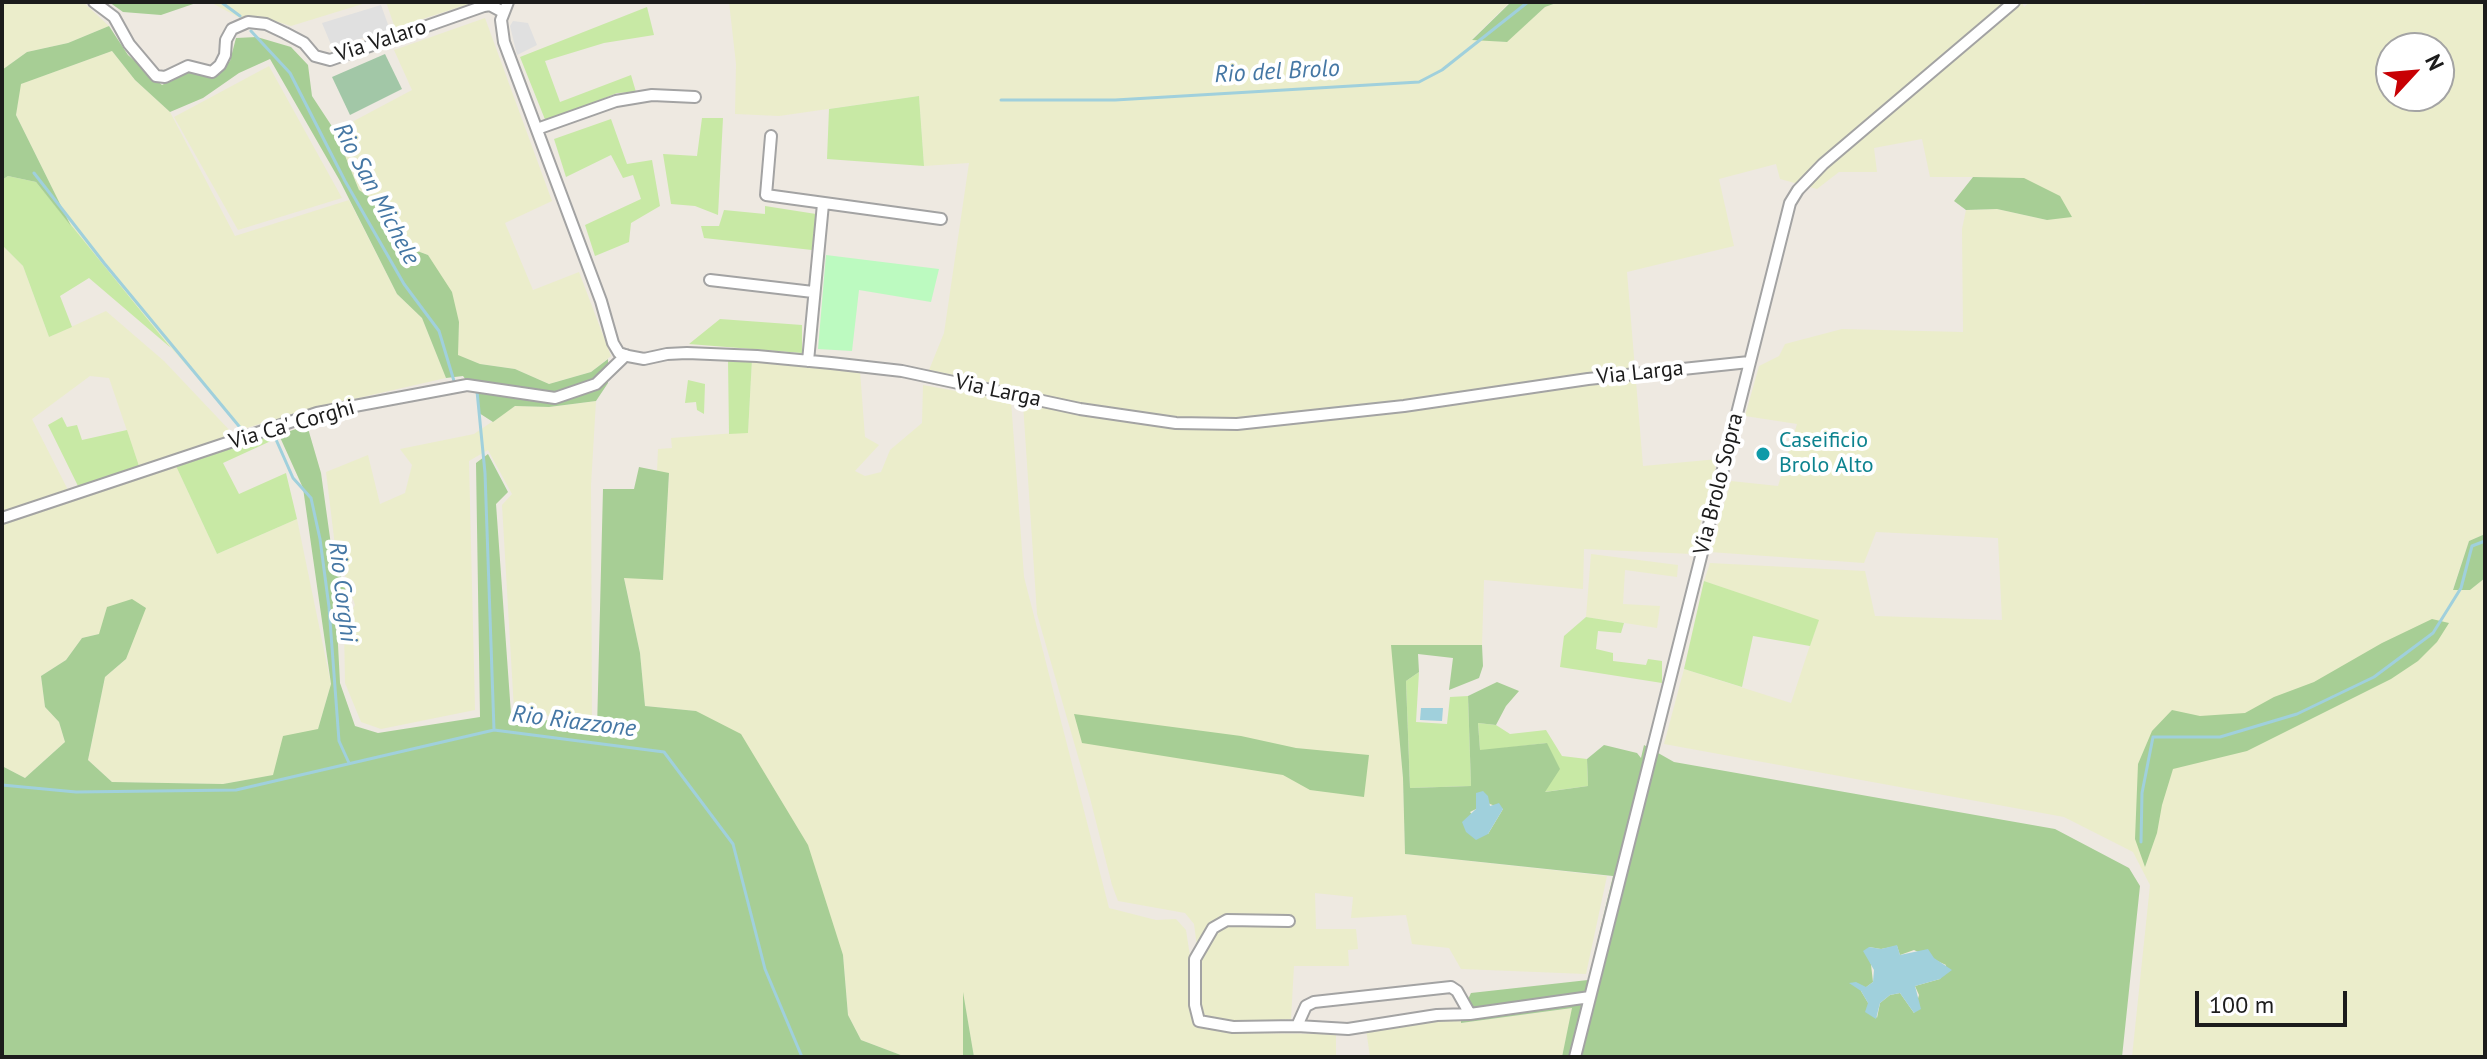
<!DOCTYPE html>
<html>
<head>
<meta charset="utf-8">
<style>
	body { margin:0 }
	#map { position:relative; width:2487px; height:1059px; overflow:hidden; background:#eee9e1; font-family:"PT Sans",sans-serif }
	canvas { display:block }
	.frame { position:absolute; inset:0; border:4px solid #1c1c1c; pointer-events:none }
	.north { position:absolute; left:2375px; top:32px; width:80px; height:80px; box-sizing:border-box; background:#fff; border:2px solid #a4a4a4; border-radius:50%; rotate:64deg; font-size:22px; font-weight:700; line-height:32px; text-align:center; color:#1c1c1c }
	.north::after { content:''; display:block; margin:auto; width:28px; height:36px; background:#c80004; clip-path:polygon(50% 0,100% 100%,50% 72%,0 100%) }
	.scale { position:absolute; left:2195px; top:991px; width:152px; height:36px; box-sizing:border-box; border:4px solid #1c1c1c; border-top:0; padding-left:10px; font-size:24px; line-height:28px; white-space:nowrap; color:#1c1c1c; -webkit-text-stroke:6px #fff; paint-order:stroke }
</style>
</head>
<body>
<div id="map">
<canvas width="2487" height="1059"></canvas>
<div class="frame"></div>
<div class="north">N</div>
<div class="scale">100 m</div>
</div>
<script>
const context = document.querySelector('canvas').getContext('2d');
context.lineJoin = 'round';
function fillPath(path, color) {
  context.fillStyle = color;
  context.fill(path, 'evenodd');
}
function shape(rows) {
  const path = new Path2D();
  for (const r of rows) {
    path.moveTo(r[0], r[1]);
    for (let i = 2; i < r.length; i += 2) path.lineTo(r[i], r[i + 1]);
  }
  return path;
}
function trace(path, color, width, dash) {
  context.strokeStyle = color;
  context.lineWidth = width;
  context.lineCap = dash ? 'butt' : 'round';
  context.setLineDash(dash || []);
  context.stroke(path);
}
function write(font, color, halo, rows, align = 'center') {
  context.font = font + ' "PT Sans",sans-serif';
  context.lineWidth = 8;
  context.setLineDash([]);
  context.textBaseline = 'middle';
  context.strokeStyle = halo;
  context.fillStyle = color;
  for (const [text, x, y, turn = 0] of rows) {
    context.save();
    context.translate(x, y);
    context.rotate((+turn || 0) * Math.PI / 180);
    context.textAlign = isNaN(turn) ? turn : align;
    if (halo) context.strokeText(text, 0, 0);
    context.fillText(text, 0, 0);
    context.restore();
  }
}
fillPath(shape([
	[2,2,83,2,109,26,68,43,27,52,2,70],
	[210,2,369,2,291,26,259,16,240,18],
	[386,2,475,2,395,28],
	[729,2,1510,2,1472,39,1506,42,1545,7,1559,2,2022,2,2024,7,2030,2,2132,2,2144,5,2148,2,2485,2,2485,534,2469,541,2453,589,2470,590,2485,578,2485,1057,2132,1057,2150,885,2133,852,2064,817,1664,744,1684,669,1791,703,1818,621,1704,581,1710,563,1865,571,1875,616,2002,620,1998,538,1876,532,1864,563,1710,552,1731,481,1778,486,1797,424,1745,416,1759,366,1779,356,1785,344,1842,329,1963,332,1962,229,1966,210,1997,209,2047,220,1986,177,1930,177,1922,139,1874,148,1877,172,1839,172,1817,189,1780,179,1776,164,1719,179,1734,246,1627,272,1643,466,1718,459,1692,554,1584,549,1583,589,1484,580,1482,645,1392,646,1403,778,1405,854,1607,876,1586,974,1461,969,1449,948,1412,944,1406,915,1351,918,1353,897,1315,893,1316,929,1356,929,1358,949,1348,950,1349,966,1294,966,1291,1019,1232,1023,1203,1016,1199,1002,1199,962,1194,924,1185,913,1118,901,1112,885,1090,798,1037,614,1022,389,929,370,944,333,969,163,924,166,919,96,779,116,735,114,736,64],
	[2391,48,2439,48,2439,96,2391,96],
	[485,18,552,201,505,223,533,290,579,272,611,356,591,372,549,384,515,369,480,364,457,355,459,322,428,255,401,245,392,212,359,190,335,131,412,90,394,50],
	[112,51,135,80,170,112,235,236,349,200,397,294,422,318,446,378,310,409,243,429,171,348,71,226,16,115,20,84],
	[269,66,342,198,238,230,174,117],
	[2,245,23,266,49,337,106,311,164,361,235,436,139,466,109,378,90,376,32,419,68,490,2,512],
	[752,359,860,371,865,437,879,445,855,471,865,476,881,472,890,450,922,423,923,385,1011,401,1024,577,1109,908,1156,920,1176,919,1186,930,1190,956,1190,996,1196,1025,1231,1033,1336,1034,1336,1057,974,1057,964,1000,963,1057,906,1057,861,1040,848,1015,843,955,696,711,645,706,640,653,624,577,663,580,669,474,657,471,658,449,672,448,671,438,748,432],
	[596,401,591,485,592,723,514,710,502,505,512,494,488,450,469,461,475,710,381,729,361,722,345,683,344,626,355,605,335,546,326,472,368,455,380,504,405,493,412,465,400,449,474,434,515,406,549,407],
	[176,466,217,554,297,519,331,684,318,729,274,775,223,784,112,782,88,760,105,677,126,659,99,634,82,638,66,660,41,676,45,707,59,722,65,742,25,778,2,766,2,523],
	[1591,554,1678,565,1677,577,1625,570,1623,604,1660,606,1657,628,1586,617],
	[1573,1008,1562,1057,1370,1057,1366,1029,1461,1014,1461,1023]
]), '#ebedcb');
fillPath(shape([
	[647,7,654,35,604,43,545,61,560,102,631,75,636,92,617,93,546,122,520,57],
	[919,96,924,166,827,159,829,109],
	[702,118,723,118,718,215,695,206,671,204,663,154,697,156],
	[611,119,627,164,652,160,660,206,631,223,629,242,595,256,585,225,641,199,633,175,623,178,611,155,566,177,554,139],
	[8,176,36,182,171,348,89,278,60,296,72,327,49,337,23,266,2,245,2,180],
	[765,206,816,214,812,250,704,238,701,226,719,226,724,210,765,214],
	[720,319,802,325,802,353,689,344],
	[752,359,748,433,729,434,728,360],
	[688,380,705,384,704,414,697,410,696,402,685,403],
	[62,417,67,427,77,425,82,440,127,430,139,466,78,486,48,425],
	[269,433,273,440,223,463,239,494,286,473,297,519,217,554,176,466],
	[1704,581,1819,620,1810,646,1753,636,1742,687,1684,669],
	[1586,617,1624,623,1621,633,1598,631,1596,649,1613,653,1613,661,1646,665,1648,659,1662,661,1662,683,1560,667,1564,636],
	[1419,672,1416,722,1447,724,1450,697,1468,696,1471,786,1410,788,1406,681],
	[1478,723,1496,725,1510,734,1546,730,1562,756,1587,759,1588,786,1544,792,1547,743,1480,751]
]), '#c8e9a5');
fillPath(shape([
	[109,2,199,2,161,15,123,12],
	[1511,2,1559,2,1545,7,1507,42,1472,40],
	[109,26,128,55,162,85,187,72,212,77,230,61,236,38,257,37,291,47,308,65,312,96,335,131,359,190,392,212,401,245,428,255,452,292,459,322,458,355,480,364,515,369,549,384,591,372,608,359,608,383,596,401,549,407,515,406,493,422,479,413,477,395,463,376,446,378,422,318,397,294,340,181,270,59,239,73,203,98,170,112,135,80,112,51,21,84,16,115,71,226,36,182,8,176,2,180,2,70,27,52,68,43],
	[1973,177,2024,178,2060,196,2072,217,2047,220,1997,209,1966,210,1954,201],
	[307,425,321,473,331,545,349,601,337,626,340,683,355,726,378,733,480,717,476,463,488,454,508,492,496,504,511,714,597,729,603,489,634,489,639,467,669,473,663,580,624,578,640,653,645,706,696,711,741,734,808,845,843,955,848,1015,861,1040,906,1057,2,1057,2,766,25,778,65,742,59,722,45,707,41,676,66,660,82,638,99,634,107,607,132,599,146,608,126,659,105,677,88,760,112,782,223,784,273,775,283,736,318,729,331,684,303,488,279,435],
	[2485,534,2485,578,2470,590,2453,590,2469,541],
	[2432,619,2449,623,2437,642,2418,661,2391,679,2247,751,2173,769,2162,805,2157,833,2145,867,2135,839,2138,764,2152,731,2172,710,2200,716,2245,713,2274,697,2314,682,2382,643],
	[1391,645,1482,645,1483,666,1479,678,1449,690,1453,658,1418,654,1419,672,1406,681,1410,788,1471,786,1468,696,1497,682,1519,691,1506,706,1496,725,1478,723,1480,750,1547,743,1560,769,1545,792,1588,786,1587,759,1604,745,1637,753,1641,758,1644,745,1674,762,2055,829,2129,868,2140,886,2122,1057,1562,1057,1572,1008,1461,1023,1461,1014,1471,993,1588,980,1613,876,1405,854,1403,778],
	[1477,799,1503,809,1488,834,1470,812,1476,809],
	[1897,946,1900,955,1914,950,1946,965,1940,979,1915,986,1919,995,1914,1013,1900,993,1890,995,1880,1003,1877,1018,1861,991,1873,982,1869,947,1881,949],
	[1074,714,1241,736,1296,748,1369,755,1364,797,1310,790,1283,775,1082,743],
	[963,992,974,1057,963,1057]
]), '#a7ce95');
fillPath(shape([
	[385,54,402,89,350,115,332,77]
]), '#a2c7a7');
fillPath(shape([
	[826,255,939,269,931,302,859,290,852,351,818,349]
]), '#bcfac0');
fillPath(shape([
	[381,5,390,30,332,47,322,23],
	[513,21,528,23,537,45,517,55,510,26]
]), '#e0e0e0');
fillPath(shape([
	[1421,708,1443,708,1442,721,1420,720],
	[1483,791,1488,796,1490,806,1499,803,1503,809,1488,834,1476,840,1466,832,1462,822,1476,809,1476,793],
	[1897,945,1900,955,1928,949,1934,958,1952,970,1940,979,1915,986,1921,1009,1914,1013,1900,993,1890,995,1880,1003,1876,1019,1865,1012,1868,1003,1861,991,1849,983,1856,982,1866,987,1873,982,1874,970,1863,951,1869,947,1881,949]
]), '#a0d0dc');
trace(shape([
	[221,2,240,16],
	[251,31,290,73,345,181,404,284,439,331,454,381],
	[1001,100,1115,100,1419,82,1442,70,1528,2],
	[34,173,104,263,243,431],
	[477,391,485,473,494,730],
	[274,435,293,478,311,498,320,539,329,607,339,741,349,763],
	[2,785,76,792,236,790,494,730,664,752,733,844,765,969,802,1057],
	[2141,842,2142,793,2153,737,2220,737,2297,714,2374,677,2433,633,2461,588,2472,546,2485,541]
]), '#a0d0dc', 3);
const minor = shape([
	[94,2,114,17,129,44,156,76,165,77,188,66,212,72,220,65,225,55,226,40,232,29,248,22,266,24,285,33,304,43,315,56,330,60,484,6,490,5,503,12],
	[508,2,501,20,504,42,601,301,613,343,619,353,628,356,644,359,667,354,687,353,757,356,831,363,902,371,1080,409,1176,423,1237,424,1404,406,1588,379,1749,362],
	[537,129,616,101,652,95,695,97],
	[771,136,766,195,941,219],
	[710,280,813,292],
	[808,361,823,204],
	[2,518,317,413,467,385,555,398,596,384,626,355],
	[1289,921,1227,920,1213,928,1195,959,1195,1005,1199,1021,1233,1027,1297,1026,1348,1029,1437,1015,1470,1014,1590,997],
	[1297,1026,1306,1006,1314,1002,1451,987,1457,991,1470,1014],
	[1575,1057,1790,203,1798,190,1823,164,2014,2]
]);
trace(minor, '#a3a3a3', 14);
trace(minor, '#fff', 10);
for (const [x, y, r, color] of [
	[1763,454,8,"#0f9aa8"]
]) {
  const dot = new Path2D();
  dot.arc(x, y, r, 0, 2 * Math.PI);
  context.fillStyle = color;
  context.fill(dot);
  trace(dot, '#fff', 3);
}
write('22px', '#1c1c1c', '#fff', [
	["Via Valaro",381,41,-18],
	["Via Larga",1640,373,-6],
	["Via Larga",998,391,12],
	["Via Ca' Corghi",292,425,-16],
	["Via Brolo Sopra",1719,484,-76]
]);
write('22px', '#0d838f', '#fff', [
	["Caseificio",1779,441],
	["Brolo Alto",1779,466]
], 'left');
write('italic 24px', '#4577a4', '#fff', [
	["Rio del Brolo",1277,72,-3],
	["Rio San Michele",376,194,62],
	["Rio Corghi",342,592,83],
	["Rio Riazzone",574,722,7]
]);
</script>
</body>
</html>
